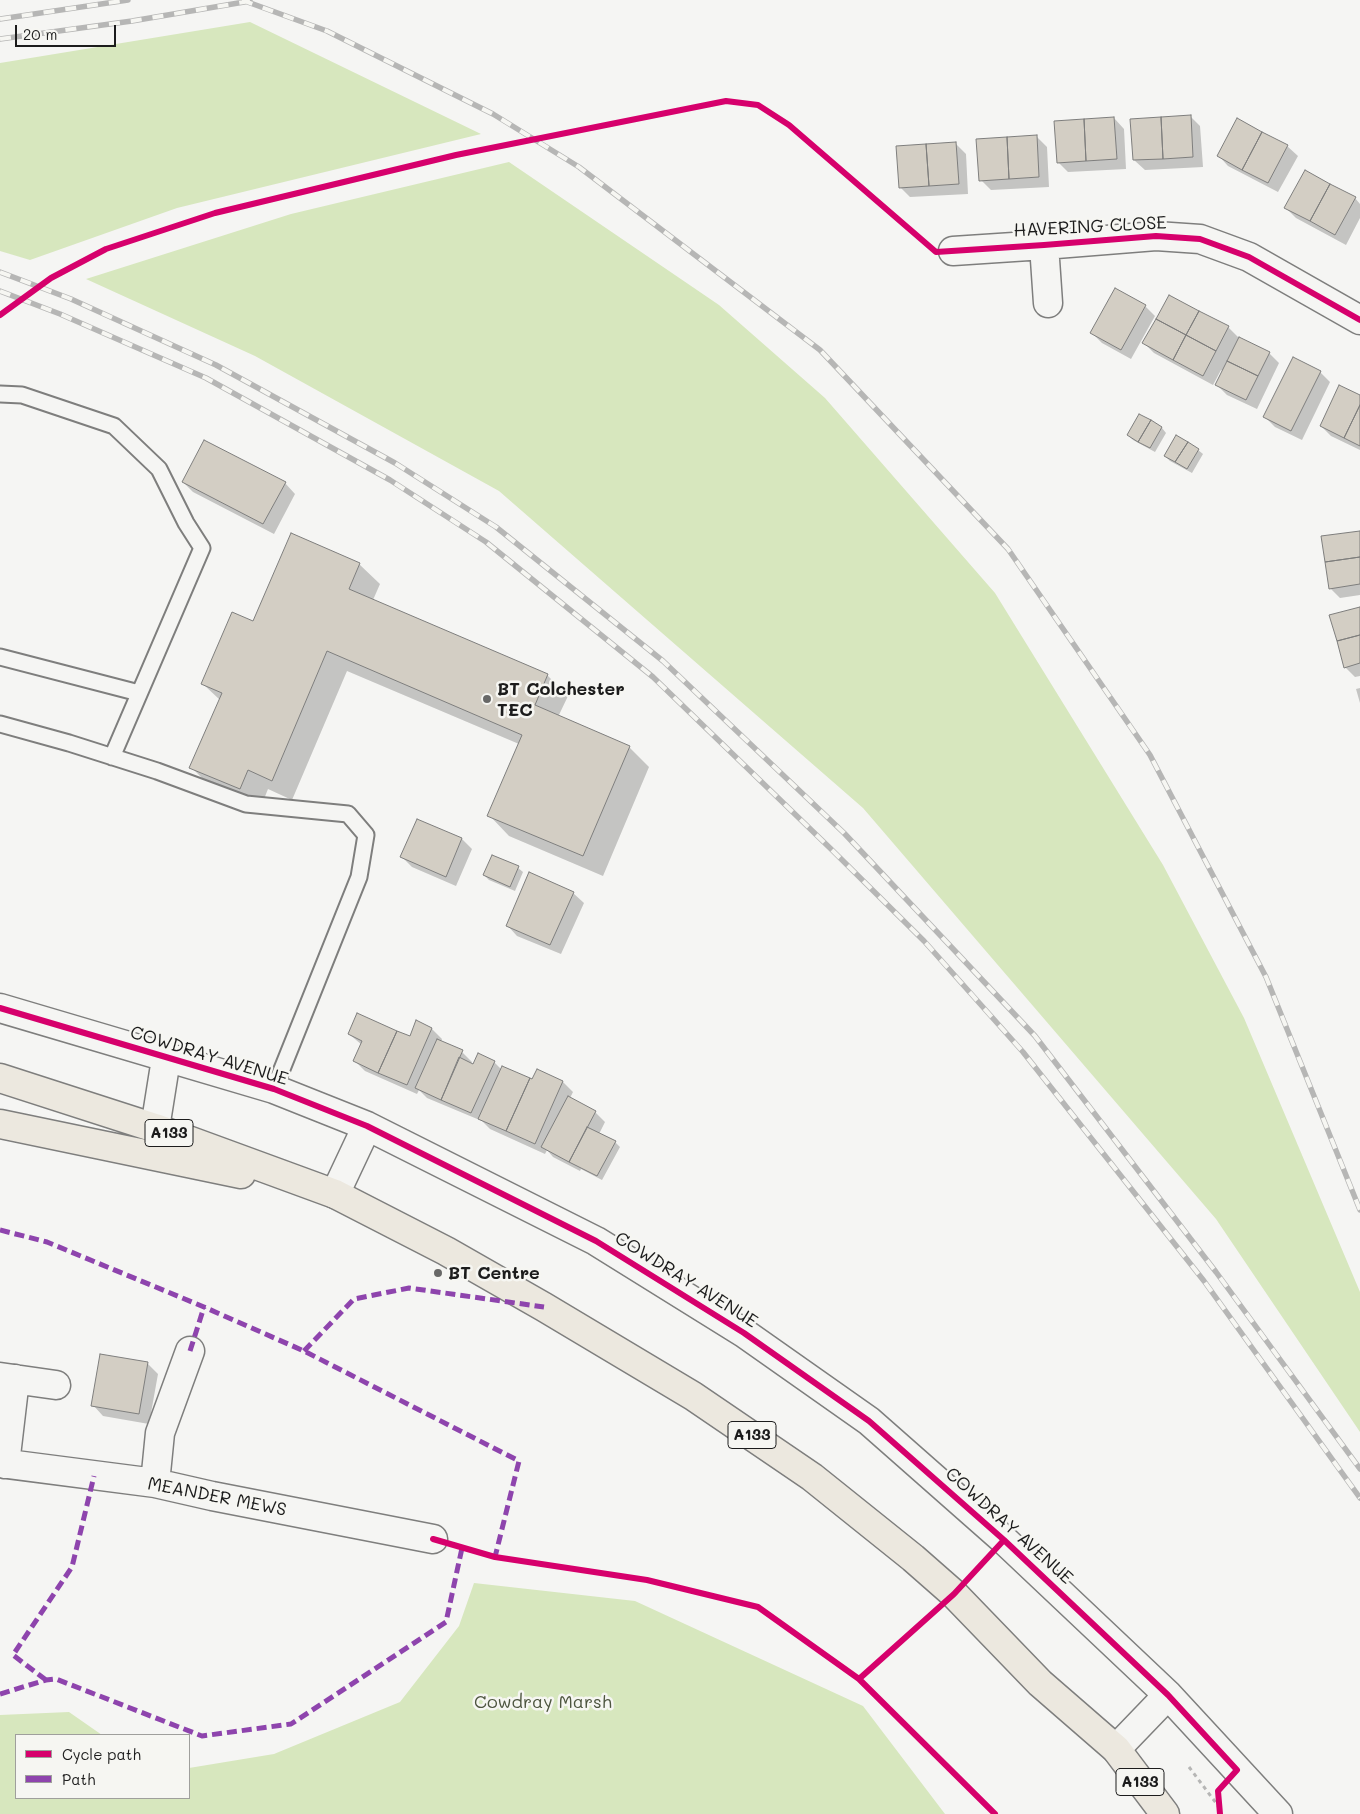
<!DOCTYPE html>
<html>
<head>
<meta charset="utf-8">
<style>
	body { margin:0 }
	#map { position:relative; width:1360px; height:1814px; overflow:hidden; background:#f5f5f3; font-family:Mali,sans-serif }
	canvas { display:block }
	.legend { position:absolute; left:15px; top:1734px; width:175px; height:65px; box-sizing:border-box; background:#f6f6f2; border:1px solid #9f9f9c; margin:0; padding:6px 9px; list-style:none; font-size:15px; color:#1c1c1c }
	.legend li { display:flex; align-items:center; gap:10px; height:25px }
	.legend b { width:25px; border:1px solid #9f9f9c }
	.scale { position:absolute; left:15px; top:25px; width:101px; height:22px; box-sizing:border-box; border:2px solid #1c1c1c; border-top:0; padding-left:6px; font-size:15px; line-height:18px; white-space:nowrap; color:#1c1c1c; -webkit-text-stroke:4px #f6f6f2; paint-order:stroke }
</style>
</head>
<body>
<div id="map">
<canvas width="1360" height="1814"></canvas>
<ul class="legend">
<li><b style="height:6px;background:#d6006c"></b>Cycle path</li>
<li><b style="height:6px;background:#8e44ad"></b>Path</li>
</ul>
<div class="scale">20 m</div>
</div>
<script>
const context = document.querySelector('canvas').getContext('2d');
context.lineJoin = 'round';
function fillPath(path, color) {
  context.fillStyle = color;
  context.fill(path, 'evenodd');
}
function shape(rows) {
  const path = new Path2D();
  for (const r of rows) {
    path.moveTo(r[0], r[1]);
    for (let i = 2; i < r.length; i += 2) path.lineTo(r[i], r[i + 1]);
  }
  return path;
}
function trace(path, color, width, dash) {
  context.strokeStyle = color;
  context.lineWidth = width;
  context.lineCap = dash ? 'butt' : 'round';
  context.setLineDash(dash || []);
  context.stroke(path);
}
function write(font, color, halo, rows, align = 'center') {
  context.font = font + ' Mali,sans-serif';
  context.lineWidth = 5;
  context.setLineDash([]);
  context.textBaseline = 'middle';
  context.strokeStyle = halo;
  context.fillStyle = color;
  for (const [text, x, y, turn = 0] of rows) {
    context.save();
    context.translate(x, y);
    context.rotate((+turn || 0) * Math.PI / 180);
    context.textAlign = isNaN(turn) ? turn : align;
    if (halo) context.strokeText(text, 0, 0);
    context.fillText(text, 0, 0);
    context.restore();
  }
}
fillPath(shape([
	[250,22,481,134,177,208,30,260,0,251,0,63],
	[509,162,719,305,825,398,995,593,1163,865,1244,1018,1360,1292,1360,1432,1216,1219,863,808,499,491,255,356,86,279,291,214],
	[474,1583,635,1601,863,1706,945,1814,0,1814,0,1715,69,1712,102,1735,16,1735,16,1798,189,1798,189,1768,274,1754,400,1702,459,1626]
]), '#d7e7be');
fillPath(shape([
	[1190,116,1200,126,1203,167,1145,170,1134,160],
	[1114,118,1124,129,1126,169,1068,172,1058,162],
	[1238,120,1287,146,1298,156,1278,192,1228,166,1218,155],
	[1036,136,1047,147,1049,187,991,190,981,180],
	[955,143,966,154,968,194,910,197,900,187],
	[1355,198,1360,204,1360,218,1346,245,1296,218,1286,208],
	[1145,306,1155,316,1131,359,1102,343,1092,333],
	[1228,327,1239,338,1269,353,1279,363,1257,409,1227,395,1217,385,1223,371,1221,370,1213,385,1154,353,1144,343],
	[1320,372,1330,382,1302,440,1275,427,1265,417],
	[1360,396,1360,450,1331,436,1321,426],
	[1140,416,1162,428,1166,433,1155,452,1133,440,1128,435],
	[1198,450,1203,454,1192,473,1170,461,1165,456],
	[183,482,285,483,295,494,274,534,193,492],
	[1360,532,1360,595,1340,598,1330,588],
	[359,564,380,584,373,600,547,675,568,696,558,717,629,747,649,767,603,876,509,836,489,815,519,744,347,671,292,800,268,789,260,809,211,787,191,767,220,700,203,684,253,623],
	[1360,608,1360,676,1355,677,1345,667],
	[1360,688,1360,703,1356,689],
	[462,839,472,849,456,886,412,867,402,857],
	[518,868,523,872,515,891,489,880,484,875],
	[573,893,584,903,561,954,517,936,507,925],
	[417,1022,432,1029,442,1039,441,1042,462,1052,472,1062,471,1064,494,1062,501,1069,533,1081,563,1082,573,1092,570,1098,595,1112,605,1122,599,1134,615,1142,620,1147,602,1180,581,1169,580,1171,553,1157,547,1150,545,1154,490,1129,482,1121,427,1098,419,1090,417,1094,365,1071,355,1061,362,1045,349,1034,411,1038],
	[147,1363,158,1374,149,1424,103,1416,93,1405]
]), '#0003');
const building = shape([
	[1191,115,1193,157,1163,159,1161,117,1191,115],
	[1114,117,1117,159,1086,161,1084,119,1114,117],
	[1161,117,1163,159,1133,160,1130,119,1161,117],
	[1237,118,1262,132,1242,170,1217,156,1237,118],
	[1084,119,1086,161,1057,163,1054,121,1084,119],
	[1262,132,1288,145,1268,183,1242,170,1262,132],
	[1037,135,1039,177,1009,179,1007,137,1037,135],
	[1007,137,1009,179,979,181,976,139,1007,137],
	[956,142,959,184,929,186,926,144,956,142],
	[926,144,929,186,899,188,896,146,926,144],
	[1305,170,1330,184,1310,221,1284,208,1305,170],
	[1330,184,1356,197,1335,235,1310,221,1330,184],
	[1115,288,1146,305,1121,350,1090,333,1115,288],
	[1169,295,1199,311,1186,335,1156,319,1169,295],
	[1199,311,1229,326,1216,351,1186,335,1199,311],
	[1156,319,1186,335,1173,360,1142,343,1156,319],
	[1186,335,1216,351,1203,376,1173,360,1186,335],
	[1239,337,1270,352,1258,376,1227,361,1239,337],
	[1293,357,1321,371,1291,431,1263,417,1293,357],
	[1227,361,1258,376,1246,400,1215,385,1227,361],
	[1339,385,1360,395,1360,405,1344,438,1320,426,1339,385],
	[1360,405,1360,446,1344,438,1360,405],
	[1139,414,1151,420,1138,442,1127,435,1139,414],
	[1151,420,1162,427,1150,448,1138,442,1151,420],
	[1176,435,1188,442,1175,462,1164,456,1176,435],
	[204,440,286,482,263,524,182,482,204,440],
	[1188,442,1199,449,1187,469,1175,462,1188,442],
	[1360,531,1360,557,1325,562,1321,536,1360,531],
	[291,533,360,563,349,589,548,674,535,705,630,746,583,856,487,816,522,735,327,651,272,781,248,770,240,789,189,768,222,693,201,684,232,612,253,621,291,533],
	[1360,557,1360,584,1329,589,1325,562,1360,557],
	[1360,607,1360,635,1337,641,1329,615,1360,607],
	[1360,635,1360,663,1344,668,1337,641,1360,635],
	[417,819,462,838,446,877,400,857,417,819],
	[492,855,519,866,510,887,483,875,492,855],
	[529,872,574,892,550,945,506,926,529,872],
	[357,1013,397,1031,378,1073,353,1061,362,1041,348,1034,357,1013],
	[416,1020,432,1028,407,1085,378,1073,397,1031,410,1036,416,1020],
	[437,1039,463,1050,441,1100,415,1088,437,1039],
	[478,1053,495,1061,471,1113,441,1100,459,1057,473,1064,478,1053],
	[502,1066,530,1078,506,1131,478,1119,502,1066],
	[537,1069,563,1081,535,1144,506,1131,530,1078,532,1079,537,1069],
	[568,1096,596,1111,569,1162,541,1147,568,1096],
	[587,1127,616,1141,597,1176,569,1162,587,1127],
	[100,1354,148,1362,139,1414,91,1406,100,1354]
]);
fillPath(building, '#d3cec4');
trace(building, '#7e7e7d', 1);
const lane = shape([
	[0,394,22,395,114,426,159,469,186,523,202,548,112,757],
	[0,657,139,693],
	[0,724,69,743,157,771,246,804,348,814,366,835,359,877,274,1089]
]);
const street = shape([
	[1044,245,1048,303],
	[953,251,1044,245,1156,236,1200,239,1249,257,1360,320],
	[0,1008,274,1089,367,1126,596,1241,744,1333,869,1421,1004,1540,1168,1695,1278,1814],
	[155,1128,166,1059],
	[335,1194,367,1126],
	[0,1377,56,1385],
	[0,1463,155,1483,212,1496,433,1539],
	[5,1464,15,1379],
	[155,1483,160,1433,190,1351],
	[1116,1749,1168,1695]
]);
const primary = shape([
	[0,1078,155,1128,335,1194,446,1251,544,1307,693,1396,812,1477,913,1558,954,1594,1040,1683,1116,1749,1165,1814],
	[0,1124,241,1174]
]);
trace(lane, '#7e7e7d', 19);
trace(street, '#7e7e7d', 31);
trace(primary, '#7e7e7d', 31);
trace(shape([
	[1189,1767,1219,1807]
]), '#b6b6b5', 3, [4, 4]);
trace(lane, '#f5f5f3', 15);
trace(street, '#f5f5f3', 28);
trace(primary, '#ece8df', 28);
const rail = shape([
	[242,0,327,31,493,114,579,167,820,350,1008,549,1150,755,1266,977,1360,1210],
	[0,19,128,0],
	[0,39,132,21,250,1],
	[0,272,71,299,216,365,395,463,496,527,663,661,844,833,1035,1036,1216,1272,1360,1469],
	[0,291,60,314,206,378,390,480,486,542,653,677,831,849,924,941,1023,1052,1204,1281,1360,1498]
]);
trace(rail, '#b6b6b5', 5.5);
trace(rail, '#f6f6f2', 4, [11]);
trace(shape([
	[0,1230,47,1242,204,1307,304,1351,519,1461,495,1557],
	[190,1351,204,1307],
	[304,1351,354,1299,409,1288,544,1307],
	[46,1680,13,1655,72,1567,94,1476],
	[0,1694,46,1680,56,1679,202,1736,291,1724,446,1622,462,1548]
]), '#8e44ad', 5, [10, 5]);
trace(shape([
	[0,315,51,278,106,249,215,213,456,155,726,101,758,105,789,125,936,252,1044,245,1156,236,1200,239,1249,257,1360,320],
	[0,1008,274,1089,367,1126,596,1241,744,1333,869,1421,1004,1540,1168,1695,1237,1770,1218,1791,1220,1814],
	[433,1539,495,1557,647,1580,758,1607,859,1679,995,1814],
	[859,1679,954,1594,1004,1540]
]), '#d6006c', 6);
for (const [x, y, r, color] of [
	[487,699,5,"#686867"],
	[438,1273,5,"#686867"]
]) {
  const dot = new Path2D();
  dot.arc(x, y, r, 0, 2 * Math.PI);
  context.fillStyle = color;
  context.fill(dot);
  trace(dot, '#f6f6f2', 2);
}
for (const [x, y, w] of [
	[169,1133,48],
	[752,1435,48],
	[1140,1782,48]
]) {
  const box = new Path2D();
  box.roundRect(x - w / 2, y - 13.5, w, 27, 4);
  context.fillStyle = '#f6f6f2';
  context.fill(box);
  trace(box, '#1c1c1c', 1);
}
write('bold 16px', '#1c1c1c', null, [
	["A133",169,1133],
	["A133",752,1435],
	["A133",1140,1782]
]);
write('18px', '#1c1c1c', '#f6f6f2', [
	["HAVERING CLOSE",1090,227,-3],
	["COWDRAY AVENUE",209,1056,17],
	["COWDRAY AVENUE",686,1280,32],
	["MEANDER MEWS",217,1497,11],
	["COWDRAY AVENUE",1009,1526,42]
]);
write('bold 18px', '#1c1c1c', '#f6f6f2', [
	["BT Colchester",497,689],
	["TEC",497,710],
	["BT Centre",448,1273]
], 'left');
write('18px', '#4d553f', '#f6f6f2', [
	["Cowdray Marsh",543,1702]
]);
</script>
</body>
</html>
